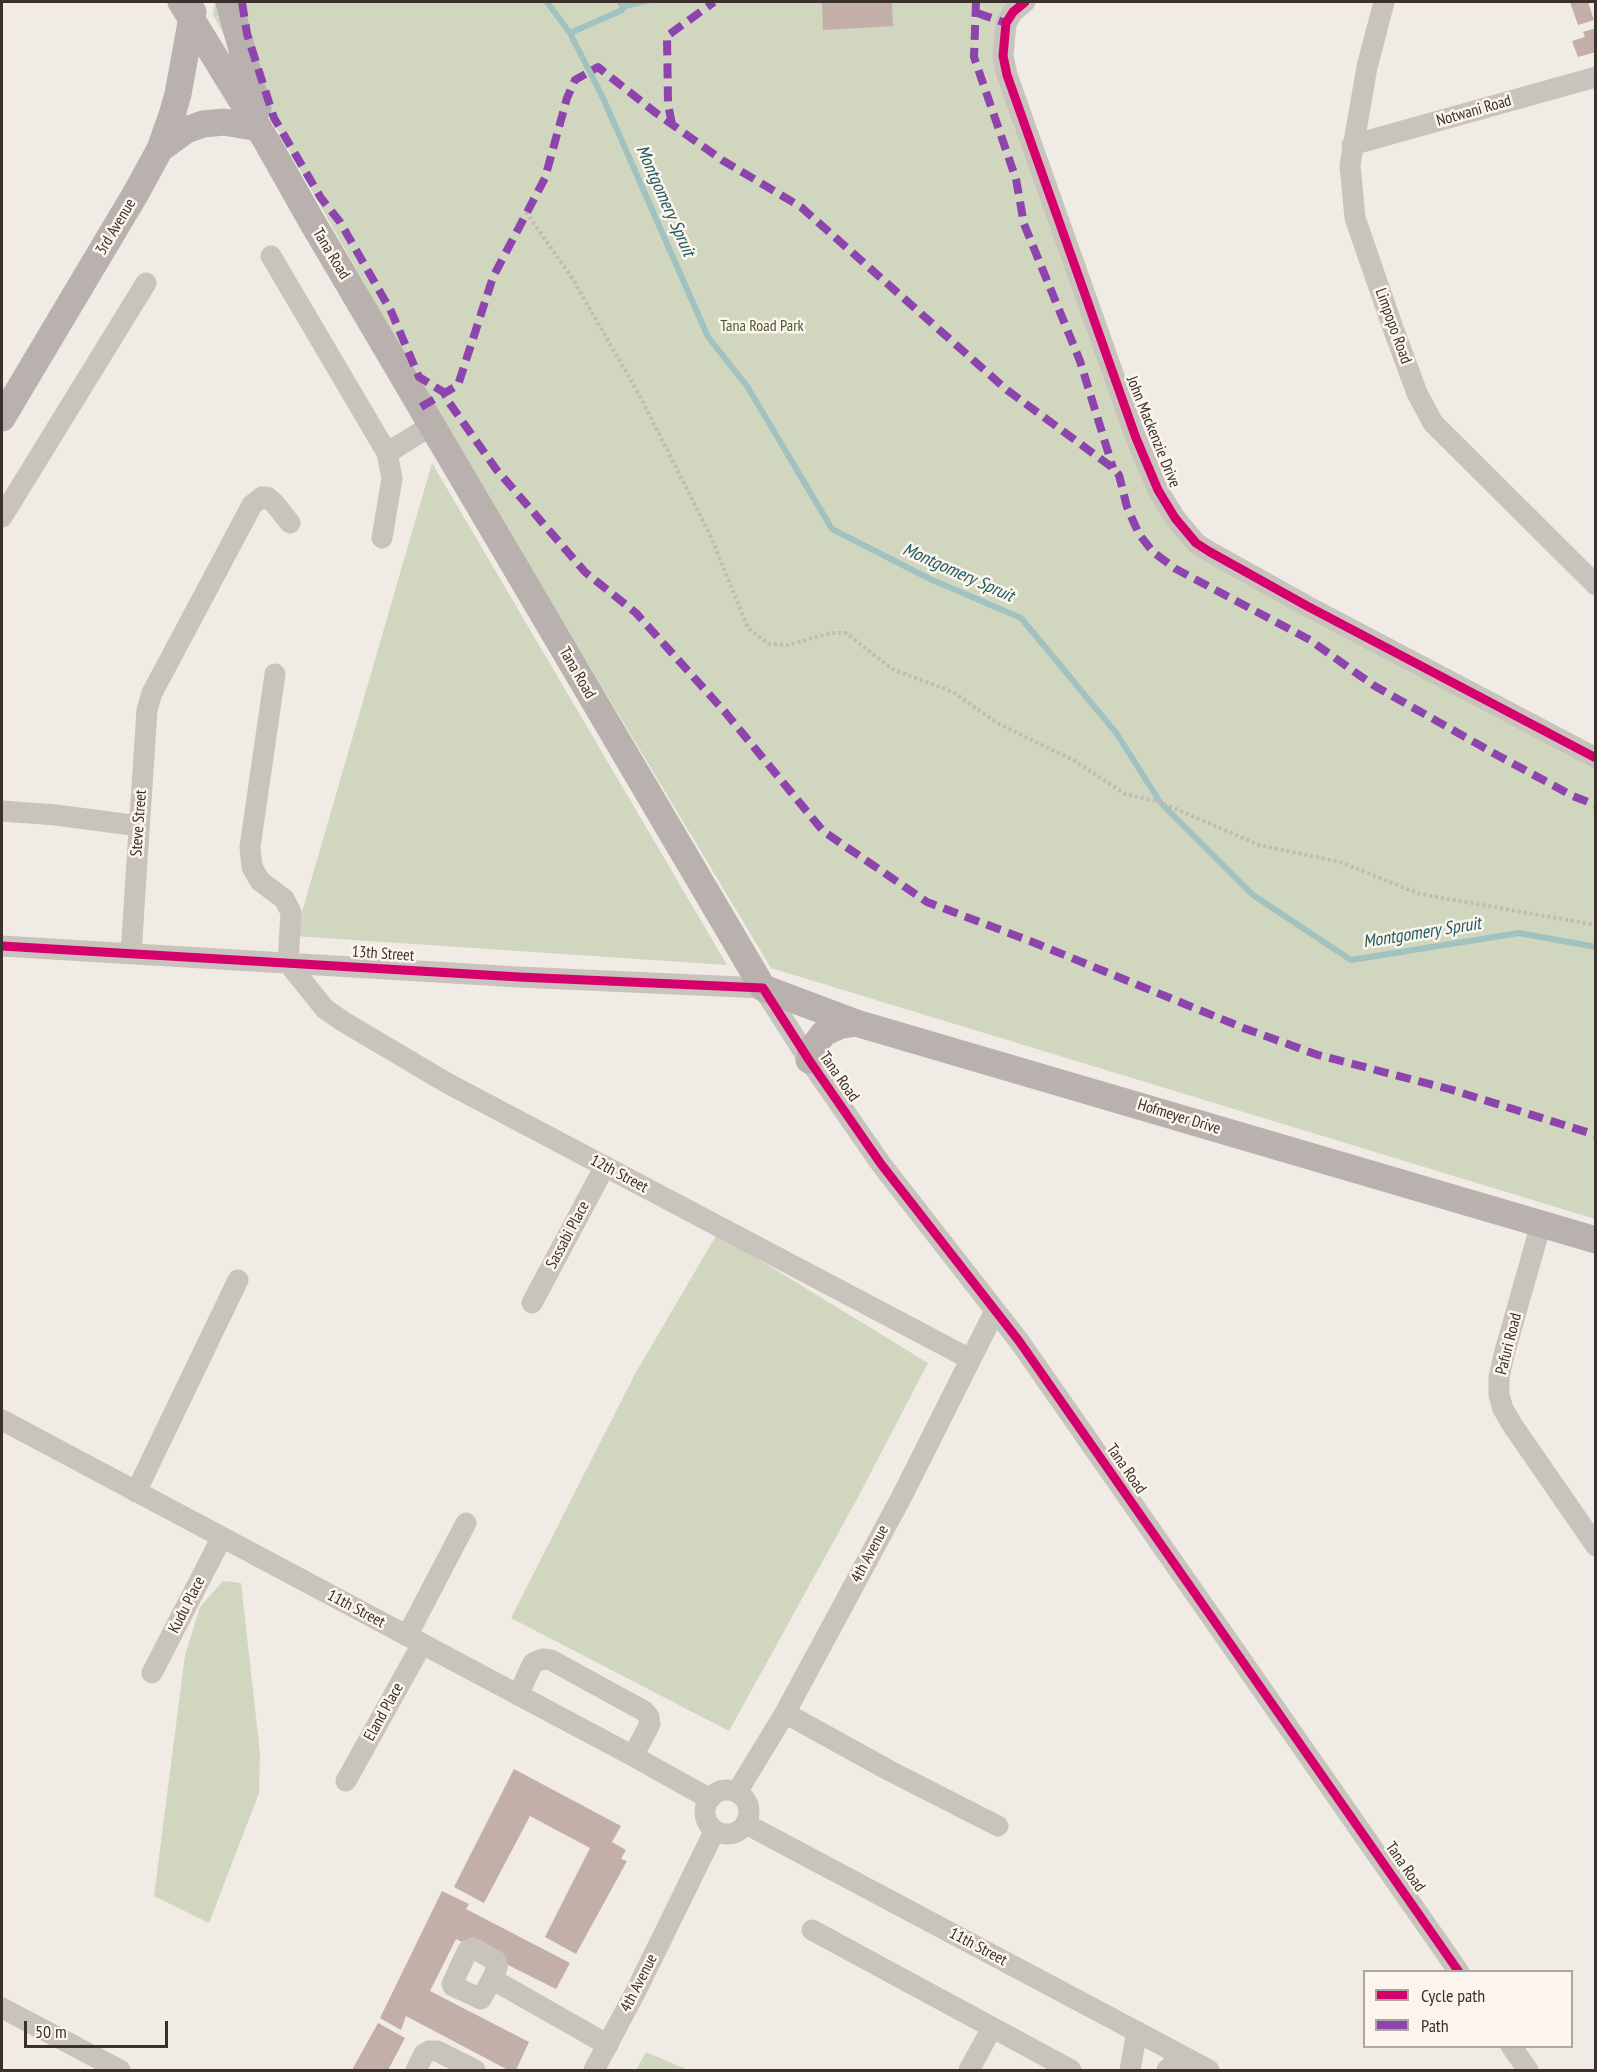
<!DOCTYPE html>
<html>
<head>
<meta charset="utf-8">
<style>
	body { margin:0 }
	#map { position:relative; width:1597px; height:2072px; overflow:hidden; background:#f0ebe5; font-family:"PT Sans Narrow",sans-serif }
	canvas { display:block }
	.frame { position:absolute; inset:0; border:3px solid #3b302b; pointer-events:none }
	.legend { position:absolute; left:1363px; top:1970px; width:210px; height:78px; box-sizing:border-box; background:#fbf5ee; border:2px solid #aea6a0; margin:0; padding:8px 10px; list-style:none; font-size:18px; color:#3b302b }
	.legend li { display:flex; align-items:center; gap:12px; height:30px }
	.legend b { width:30px; border:2px solid #aea6a0 }
	.scale { position:absolute; left:24px; top:2021px; width:144px; height:27px; box-sizing:border-box; border:3px solid #3b302b; border-top:0; padding-left:8px; font-size:18px; line-height:21px; white-space:nowrap; color:#3b302b; -webkit-text-stroke:4px #fbf5ee; paint-order:stroke }
</style>
</head>
<body>
<div id="map">
<canvas width="1597" height="2072"></canvas>
<div class="frame"></div>
<ul class="legend">
<li><b style="height:8px;background:#d6006c"></b>Cycle path</li>
<li><b style="height:8px;background:#8e44ad"></b>Path</li>
</ul>
<div class="scale">50 m</div>
</div>
<script>
const context = document.querySelector('canvas').getContext('2d');
context.lineJoin = 'round';
function fillPath(path, color) {
  context.fillStyle = color;
  context.fill(path, 'evenodd');
}
function shape(rows) {
  const path = new Path2D();
  for (const r of rows) {
    if (r.length === 3) {
      path.moveTo(r[0] + r[2], r[1]);
      path.arc(r[0], r[1], r[2], 0, 2 * Math.PI);
      continue;
    }
    path.moveTo(r[0], r[1]);
    for (let i = 2; i < r.length; i += 2) path.lineTo(r[i], r[i + 1]);
  }
  return path;
}
function trace(path, color, width, dash) {
  context.strokeStyle = color;
  context.lineWidth = width;
  context.lineCap = dash ? 'butt' : 'round';
  context.setLineDash(dash || []);
  context.stroke(path);
}
function write(font, color, halo, rows, align = 'center') {
  context.font = font + ' "PT Sans Narrow",sans-serif';
  context.lineWidth = 5;
  context.setLineDash([]);
  context.textBaseline = 'middle';
  context.strokeStyle = halo;
  context.fillStyle = color;
  for (const [text, x, y, turn = 0] of rows) {
    context.save();
    context.translate(x, y);
    context.rotate((+turn || 0) * Math.PI / 180);
    context.textAlign = isNaN(turn) ? turn : align;
    if (halo) context.strokeText(text, 0, 0);
    context.fillText(text, 0, 0);
    context.restore();
  }
}
fillPath(shape([
	[215,2,1025,2,1009,49,1157,482,1200,543,1595,748,1595,1219,771,968,431,402,213,15],
	[432,463,727,965,295,936],
	[717,1234,928,1363,857,1499,729,1731,511,1618,635,1374],
	[223,1581,241,1583,260,1753,259,1793,209,1923,154,1896,185,1655,200,1607],
	[646,2052,688,2070,636,2070]
]), '#d1d6bf');
fillPath(shape([
	[616,2,654,2,622,10]
]), '#a1c2c1');
trace(shape([
	[547,2,570,33,622,10,625,2],
	[570,33,603,98,708,337,747,386,832,529,930,579,1021,618,1117,734,1160,802,1253,895,1351,960,1519,933,1596,947]
]), '#a1c2c1', 6);
fillPath(shape([
	[822,2,892,2,893,26,823,30],
	[1570,2,1588,2,1594,20,1578,25],
	[1596,28,1596,52,1578,57,1572,41,1585,37,1583,32],
	[514,1769,621,1826,612,1842,626,1850,621,1859,627,1861,576,1954,545,1937,590,1848,530,1816,484,1903,454,1887],
	[442,1891,469,1904,466,1909,570,1963,556,1989,456,1939,430,1991,529,2042,516,2070,508,2070,406,2016,401,2030,380,2018],
	[378,2023,405,2038,388,2070,352,2070]
]), '#c3afa7');
trace(shape([
	[526,212,572,278,641,398,711,537,748,628,769,644,788,645,830,633,846,633,892,669,953,692,997,723,1075,761,1125,794,1160,802,1259,845,1340,862,1420,894,1596,925]
]), '#c2bbb6', 4, [3, 3]);
trace(shape([
	[1025,2,1013,12,1006,23,1003,56,1007,75,1136,438,1158,490,1175,518,1196,543,1210,552,1307,606,1596,758],
	[1384,2,1367,67,1350,165,1355,218,1393,328,1417,393,1433,423,1596,585],
	[1352,145,1596,77],
	[271,256,387,453,392,478,382,538],
	[387,453,432,425],
	[2,517,146,283],
	[275,674,250,847,252,867,260,881,284,899,291,912,288,963,325,1009,344,1022,447,1083,970,1359],
	[2,811,56,815,139,826],
	[2,946,519,977,763,988,809,1060,881,1164,1019,1341,1459,1972],
	[131,953,147,710,152,693,252,505,262,497,267,497,275,504,290,523],
	[1541,1224,1505,1351,1499,1377,1499,1395,1503,1409,1513,1426,1596,1546],
	[532,1303,605,1166],
	[2,1420,633,1756,710,1799],
	[136,1492,238,1280],
	[407,1636,466,1523],
	[152,1673,222,1537],
	[518,1695,533,1663,543,1659,551,1660,644,1711,649,1717,650,1724,633,1756],
	[785,1713,890,1771,998,1826],
	[346,1781,422,1644],
	[727,1812,22],
	[737,1792,785,1713,901,1498,995,1311],
	[746,1824,1209,2070],
	[812,1930,1071,2070],
	[492,1979,497,1968,496,1961,473,1948,468,1950,452,1984,453,1986,481,1999,492,1979,608,2045],
	[2,2008,120,2070],
	[1511,2046,1528,2070],
	[416,2070,424,2054,429,2051,437,2051,475,2070],
	[594,2070,636,1991,715,1830],
	[969,2070,992,2028],
	[1130,2070,1137,2031],
	[1167,2070,1182,2056]
]), '#c9c3be', 21);
trace(shape([
	[181,2,267,142,311,220,763,988,856,1023,1596,1240],
	[229,2,258,109],
	[160,149,186,130,203,124,224,122,259,128],
	[2,418,136,193,160,149,172,115,178,94,193,12],
	[809,1060,813,1047,824,1033,841,1025,856,1023]
]), '#b8b1ad', 27);
trace(shape([
	[242,2,247,34,274,118,321,198,340,222,391,311,419,377,445,393,448,401,496,469,585,572,636,613,725,712,823,831,927,902,1030,941,1246,1029,1318,1055,1449,1089,1596,1135],
	[976,2,974,57,1016,179,1024,224,1080,361,1113,468],
	[977,13,1006,23],
	[672,124,668,104,667,36,714,2],
	[421,407,458,385,493,277,545,178,567,98,575,80,598,67,656,113,722,160,801,207,1007,390,1113,468,1119,475,1127,507,1139,534,1153,552,1176,569,1310,640,1373,685,1497,755,1573,796,1596,805]
]), '#8e44ad', 8, [15, 8]);
trace(shape([
	[1025,2,1013,12,1006,23,1003,56,1007,75,1136,438,1158,490,1175,518,1196,543,1210,552,1307,606,1596,758],
	[2,946,519,977,763,988,809,1060,881,1164,1019,1341,1459,1972]
]), '#d6006c', 9);
write('16px', '#3b302b', '#fbf5ee', [
	["Notwani Road",1474,111,-16],
	["3rd Avenue",116,227,-59],
	["Tana Road",331,254,59],
	["Limpopo Road",1393,326,70],
	["John Mackenzie Drive",1153,432,68],
	["Tana Road",577,673,60],
	["Steve Street",139,823,-86],
	["13th Street",383,954,4],
	["Tana Road",839,1077,55],
	["Hofmeyer Drive",1179,1117,17],
	["12th Street",619,1174,28],
	["Sassabi Place",568,1235,-62],
	["Pafuri Road",1509,1344,-76],
	["Tana Road",1126,1469,55],
	["4th Avenue",870,1554,-62],
	["Kudu Place",187,1605,-63],
	["11th Street",356,1609,28],
	["Eland Place",384,1712,-61],
	["Tana Road",1405,1867,55],
	["11th Street",978,1947,28],
	["4th Avenue",639,1983,-63]
]);
write('16px', '#4a5a2e', '#fbf5ee', [
	["Tana Road Park",762,326]
]);
write('italic 18px', '#1f5a5e', '#fbf5ee', [
	["Montgomery Spruit",665,201,66],
	["Montgomery Spruit",958,573,24],
	["Montgomery Spruit",1422,933,-9]
]);
</script>
</body>
</html>
